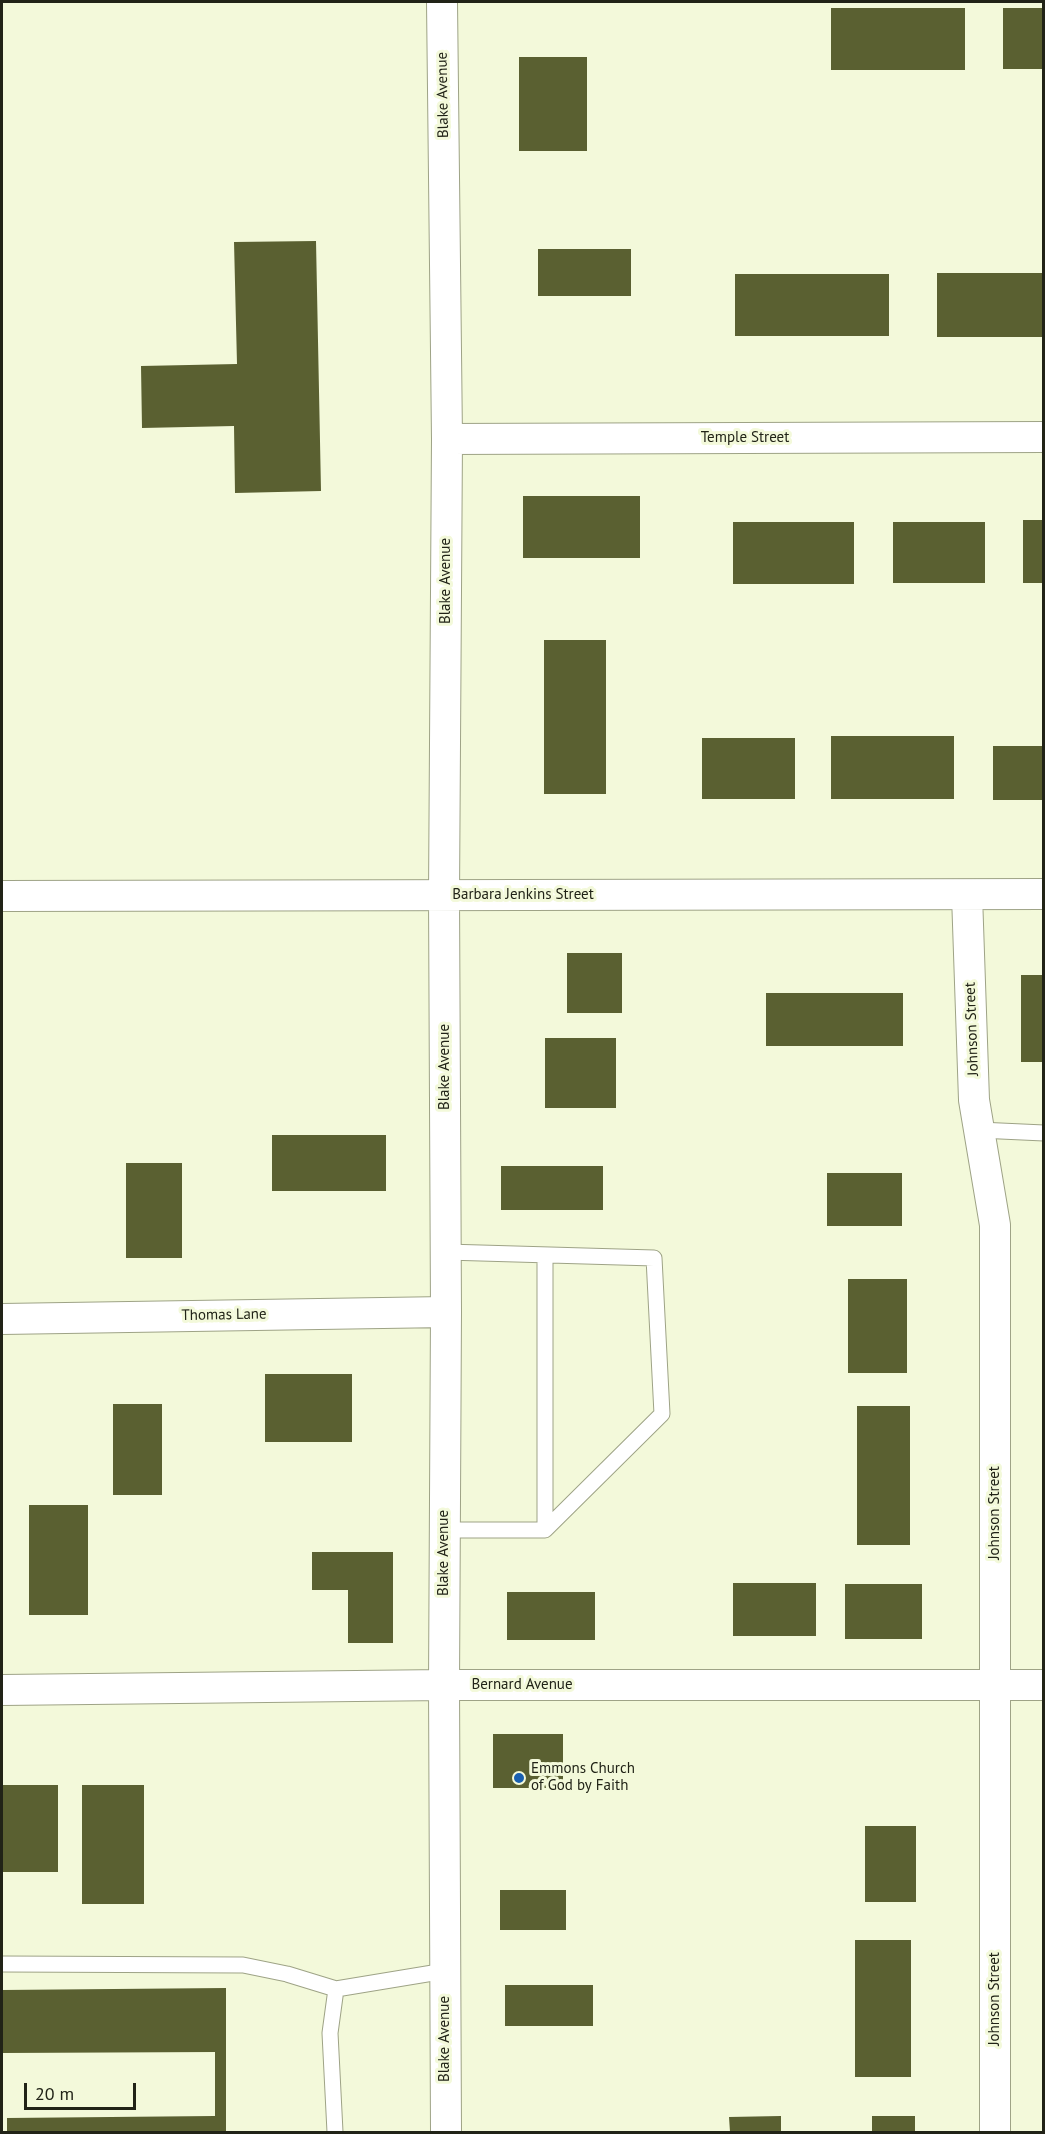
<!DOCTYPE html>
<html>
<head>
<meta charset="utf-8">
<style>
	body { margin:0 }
	#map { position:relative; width:1045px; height:2134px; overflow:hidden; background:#f3f9da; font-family:"PT Sans",sans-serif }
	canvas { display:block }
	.frame { position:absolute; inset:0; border:3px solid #212317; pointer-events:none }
	.scale { position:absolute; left:24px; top:2083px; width:112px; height:27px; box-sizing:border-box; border:3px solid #212317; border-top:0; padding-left:8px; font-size:18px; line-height:21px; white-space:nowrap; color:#212317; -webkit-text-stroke:4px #f3f9da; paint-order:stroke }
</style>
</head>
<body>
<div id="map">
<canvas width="1045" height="2134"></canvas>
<div class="frame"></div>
<div class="scale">20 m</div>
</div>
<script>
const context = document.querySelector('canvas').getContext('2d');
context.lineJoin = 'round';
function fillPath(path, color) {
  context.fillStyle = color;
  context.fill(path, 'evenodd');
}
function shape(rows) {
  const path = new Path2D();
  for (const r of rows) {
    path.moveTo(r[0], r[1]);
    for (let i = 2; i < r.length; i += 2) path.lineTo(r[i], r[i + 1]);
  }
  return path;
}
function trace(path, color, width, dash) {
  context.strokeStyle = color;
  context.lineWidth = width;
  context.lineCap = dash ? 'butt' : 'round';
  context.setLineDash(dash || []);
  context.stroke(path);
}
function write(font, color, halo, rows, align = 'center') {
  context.font = font + ' "PT Sans",sans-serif';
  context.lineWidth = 6;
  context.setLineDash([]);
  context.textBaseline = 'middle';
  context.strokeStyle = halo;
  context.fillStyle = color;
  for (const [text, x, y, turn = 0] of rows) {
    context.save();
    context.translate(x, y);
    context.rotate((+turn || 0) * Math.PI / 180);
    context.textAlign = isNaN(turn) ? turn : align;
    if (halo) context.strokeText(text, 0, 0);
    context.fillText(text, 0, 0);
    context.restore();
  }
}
fillPath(shape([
	[831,8,965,8,965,70,831,70],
	[1003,8,1044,8,1044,69,1003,69],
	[519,57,587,57,587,151,519,151],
	[316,241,321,491,235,493,234,426,142,428,141,366,237,364,234,242],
	[538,249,631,249,631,296,538,296],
	[937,273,1044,273,1044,337,937,337],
	[735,274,889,274,889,336,735,336],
	[523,496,640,496,640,558,523,558],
	[1023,520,1044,520,1044,583,1023,583],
	[733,522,854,522,854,584,733,584],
	[893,522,985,522,985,583,893,583],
	[544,640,606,640,606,794,544,794],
	[831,736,954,736,954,799,831,799],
	[702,738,795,738,795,799,702,799],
	[993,746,1044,746,1044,800,993,800],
	[567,953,622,953,622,1013,567,1013],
	[1021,975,1044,975,1044,1062,1021,1062],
	[766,993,903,993,903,1046,766,1046],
	[545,1038,616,1038,616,1108,545,1108],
	[272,1135,386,1135,386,1191,272,1191],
	[126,1163,182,1163,182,1258,126,1258],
	[501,1166,603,1166,603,1210,501,1210],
	[827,1173,902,1173,902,1226,827,1226],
	[848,1279,907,1279,907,1373,848,1373],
	[265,1374,352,1374,352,1442,265,1442],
	[113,1404,162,1404,162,1495,113,1495],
	[857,1406,910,1406,910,1545,857,1545],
	[29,1505,88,1505,88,1615,29,1615],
	[312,1552,393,1552,393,1643,348,1643,348,1590,312,1590],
	[733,1583,816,1583,816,1636,733,1636],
	[845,1584,922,1584,922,1639,845,1639],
	[507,1592,595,1592,595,1640,507,1640],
	[493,1734,563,1734,563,1788,493,1788],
	[2,1785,58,1785,58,1872,2,1872],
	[82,1785,144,1785,144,1904,82,1904],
	[865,1826,916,1826,916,1902,865,1902],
	[500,1890,566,1890,566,1930,500,1930],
	[855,1940,911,1940,911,2077,855,2077],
	[505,1985,593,1985,593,2026,505,2026],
	[226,1988,226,2132,7,2132,7,2118,215,2116,215,2052,2,2053,2,1990],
	[781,2116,781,2132,730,2132,729,2117],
	[872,2116,915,2116,915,2132,872,2132]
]), '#5a6031');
const service = shape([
	[979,1130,1044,1133],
	[445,1530,545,1530,662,1414,654,1258,446,1252],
	[545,1530,545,1255],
	[2,1964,243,1965,287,1974,336,1989,445,1971],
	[335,2132,330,2033,336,1989]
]);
const minor = shape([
	[442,2,447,439,444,895,446,1312,444,1685,446,2132],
	[447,439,1044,437],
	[967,895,974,1100,995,1225,995,2132],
	[2,896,1044,894],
	[2,1319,446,1312],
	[2,1690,444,1685,1044,1685]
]);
trace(service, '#9ea386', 17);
trace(minor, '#9ea386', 32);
trace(service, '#fff', 15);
trace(minor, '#fff', 30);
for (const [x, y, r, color] of [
	[519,1778,6,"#1a60b0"]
]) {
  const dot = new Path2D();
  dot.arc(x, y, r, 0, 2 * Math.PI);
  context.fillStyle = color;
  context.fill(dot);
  trace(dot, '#f3f9da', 2);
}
write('15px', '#212317', '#f3f9da', [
	["Blake Avenue",443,95,-91],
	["Temple Street",745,438],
	["Blake Avenue",446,581,-90],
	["Barbara Jenkins Street",523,895],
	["Johnson Street",972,1029,-92],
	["Blake Avenue",445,1067,-90],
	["Thomas Lane",224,1315,-1],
	["Johnson Street",995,1513,-90],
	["Blake Avenue",444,1553,-90],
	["Bernard Avenue",522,1685],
	["Johnson Street",995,1999,-90],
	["Blake Avenue",445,2039,-90]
]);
write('15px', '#212317', '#f3f9da', [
	["Emmons Church",531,1769],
	["of God by Faith",531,1786]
], 'left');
</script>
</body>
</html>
